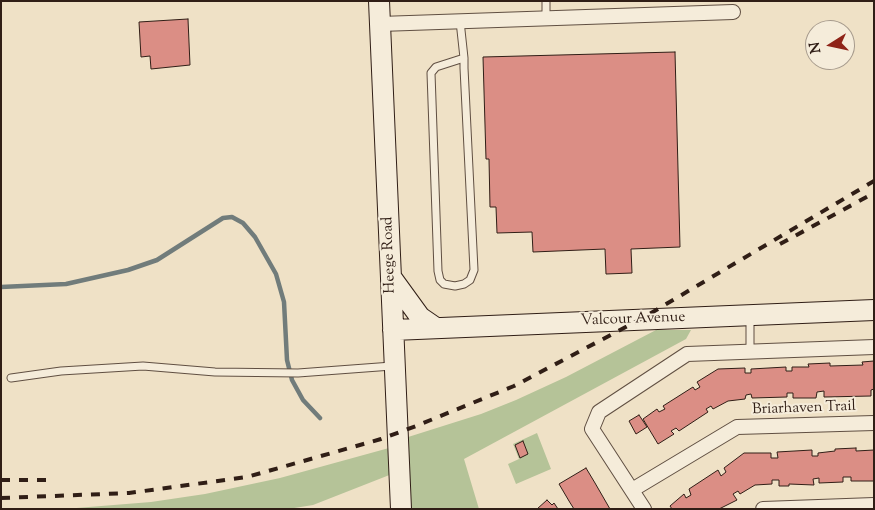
<!DOCTYPE html>
<html>
<head>
<meta charset="utf-8">
<style>
	body { margin:0 }
	#map { position:relative; width:875px; height:510px; overflow:hidden; background:#efe1c6; font-family:"Sorts Mill Goudy",serif }
	canvas { display:block }
	.frame { position:absolute; inset:0; border:2px solid #301e16; pointer-events:none }
	.north { position:absolute; left:805px; top:20px; width:50px; height:50px; box-sizing:border-box; background:#f5ecda; border:1px solid #a69a8c; border-radius:50%; rotate:260deg; font-size:14px; font-weight:700; line-height:20px; text-align:center; color:#301e16 }
	.north::after { content:''; display:block; margin:auto; width:18px; height:22px; background:#8f2418; clip-path:polygon(50% 0,100% 100%,50% 72%,0 100%) }
</style>
</head>
<body>
<div id="map">
<canvas width="875" height="510"></canvas>
<div class="frame"></div>
<div class="north">N</div>
</div>
<script>
const context = document.querySelector('canvas').getContext('2d');
context.lineJoin = 'round';
function fillPath(path, color) {
  context.fillStyle = color;
  context.fill(path, 'evenodd');
}
function shape(rows) {
  const path = new Path2D();
  for (const r of rows) {
    path.moveTo(r[0], r[1]);
    for (let i = 2; i < r.length; i += 2) path.lineTo(r[i], r[i + 1]);
  }
  return path;
}
function trace(path, color, width, dash) {
  context.strokeStyle = color;
  context.lineWidth = width;
  context.lineCap = dash ? 'butt' : 'round';
  context.setLineDash(dash || []);
  context.stroke(path);
}
function write(font, color, halo, rows, align = 'center') {
  context.font = font + ' "Sorts Mill Goudy",serif';
  context.lineWidth = 4;
  context.setLineDash([]);
  context.textBaseline = 'middle';
  context.strokeStyle = halo;
  context.fillStyle = color;
  for (const [text, x, y, turn = 0] of rows) {
    context.save();
    context.translate(x, y);
    context.rotate((+turn || 0) * Math.PI / 180);
    context.textAlign = isNaN(turn) ? turn : align;
    if (halo) context.strokeText(text, 0, 0);
    context.fillText(text, 0, 0);
    context.restore();
  }
}
fillPath(shape([
	[656,330,691,330,686,339,464,459,479,509,407,509,405,438,481,414,516,400,566,377],
	[537,433,551,469,516,484,508,464,519,459,513,444],
	[389,448,392,474,313,505,288,509,64,509,151,502,205,494,280,478]
]), '#b5c398');
trace(shape([
	[1,287,66,284,128,270,157,260,223,218,232,217,243,223,255,237,276,274,284,302,287,360,292,380,303,400,320,418]
]), '#717c7b', 4.5);
const building = shape([
	[188,19,190,65,151,69,150,56,141,57,139,22,188,19],
	[675,52,680,247,631,249,632,273,606,274,605,249,533,252,532,232,497,233,496,207,490,207,489,159,486,159,483,57,675,52],
	[874,361,874,389,871,390,871,396,824,397,824,391,817,392,816,398,793,398,793,393,787,393,787,397,752,398,751,394,746,395,745,399,728,401,713,409,711,406,706,409,708,412,679,431,676,428,671,431,674,434,658,444,643,419,657,409,659,412,665,409,663,406,693,387,695,390,700,387,697,382,718,369,745,368,745,373,751,373,751,369,786,367,786,371,792,371,792,367,809,367,808,364,830,363,830,366,863,365,862,362,874,361],
	[639,415,647,427,636,434,629,421,639,415],
	[523,441,528,454,520,458,515,445,523,441],
	[856,448,856,451,874,450,874,481,851,481,851,477,843,477,843,482,819,483,819,478,813,479,814,485,789,484,789,486,779,486,779,480,772,480,772,484,755,485,740,494,738,491,733,494,737,500,719,509,672,509,670,506,684,494,686,498,691,495,689,489,718,470,721,476,726,472,724,468,744,453,771,453,771,458,778,458,777,452,812,450,812,456,818,456,818,453,835,451,835,449,856,448],
	[586,468,595,483,610,509,574,509,569,501,559,484,586,468],
	[547,500,552,505,554,503,558,509,537,509,547,500]
]);
fillPath(building, '#db8e85');
trace(building, '#301e16', 1);
const lane = shape([
	[546,18,546,1],
	[460,21,464,58,464,68,474,270,470,280,464,284,455,286,444,284,440,280,438,271,431,73,436,67,464,58],
	[750,318,750,352],
	[11,378,61,371,143,366,215,372,298,373,392,366]
]);
const street = shape([
	[380,24,733,12],
	[632,490,737,427,874,423],
	[644,509,592,429,599,412,687,354,874,347],
	[763,509,874,505]
]);
const secondary = shape([
	[379,1,401,509],
	[391,277,420,317,436,328],
	[393,330,874,310]
]);
trace(lane, '#604f42', 9);
trace(street, '#604f42', 16);
trace(secondary, '#301e16', 22);
trace(lane, '#f5ecda', 7);
trace(street, '#f5ecda', 14);
trace(secondary, '#f5ecda', 20);
trace(shape([
	[780,244,874,193],
	[1,480,48,480],
	[1,498,129,493,247,477,381,439,416,426,514,386,641,319,874,181]
]), '#301e16', 4, [9, 9]);
write('15px', '#301e16', '#f5ecda', [
	["Heege Road",390,255,-92],
	["Valcour Avenue",633,320,-2],
	["Briarhaven Trail",804,409,-2]
]);
</script>
</body>
</html>
